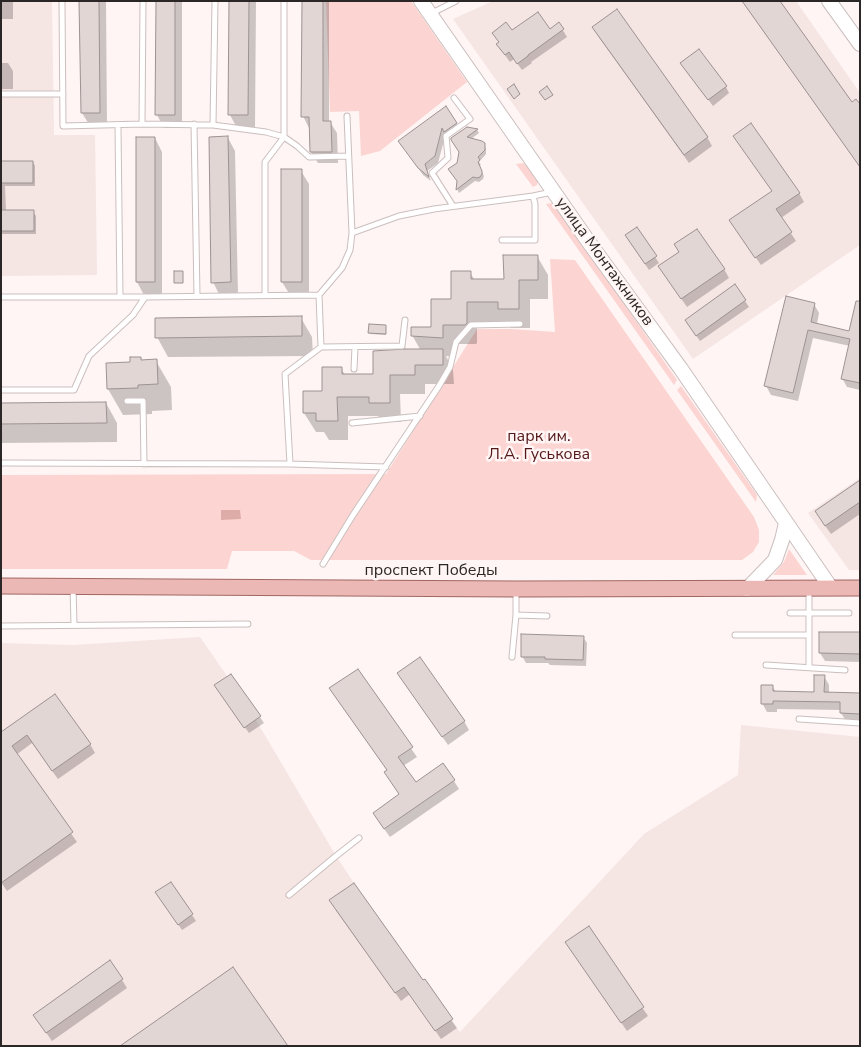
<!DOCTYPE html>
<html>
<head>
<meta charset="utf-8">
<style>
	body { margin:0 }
	#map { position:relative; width:861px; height:1047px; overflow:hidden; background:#fff5f4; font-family:"Nunito Sans",sans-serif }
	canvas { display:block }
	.frame { position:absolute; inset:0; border:2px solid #2c2727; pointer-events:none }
</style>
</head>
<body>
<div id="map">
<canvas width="861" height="1047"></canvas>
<div class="frame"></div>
</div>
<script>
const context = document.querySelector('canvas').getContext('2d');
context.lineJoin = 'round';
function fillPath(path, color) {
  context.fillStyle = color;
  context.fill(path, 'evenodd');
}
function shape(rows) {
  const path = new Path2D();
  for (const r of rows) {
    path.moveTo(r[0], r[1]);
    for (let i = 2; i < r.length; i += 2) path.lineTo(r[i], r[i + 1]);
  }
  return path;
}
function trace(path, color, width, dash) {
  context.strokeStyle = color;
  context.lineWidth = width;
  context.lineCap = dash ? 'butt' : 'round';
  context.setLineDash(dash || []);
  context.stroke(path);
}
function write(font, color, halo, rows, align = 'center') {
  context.font = font + ' "Nunito Sans",sans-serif';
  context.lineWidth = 5;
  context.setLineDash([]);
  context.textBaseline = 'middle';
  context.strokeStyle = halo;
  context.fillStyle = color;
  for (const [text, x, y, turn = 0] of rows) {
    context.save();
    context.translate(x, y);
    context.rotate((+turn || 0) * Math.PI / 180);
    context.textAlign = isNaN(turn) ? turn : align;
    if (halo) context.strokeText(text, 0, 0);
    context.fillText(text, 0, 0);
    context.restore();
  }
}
fillPath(shape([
	[1,1,52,1,54,135,95,135,97,275,1,276],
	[493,1,796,1,860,93,860,245,693,359,453,19],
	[860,478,860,570,849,570,808,513],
	[200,637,227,676,231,674,261,716,256,720,336,856,354,883,423,980,425,979,453,1019,451,1021,460,1032,644,834,738,775,741,725,860,737,860,1046,1,1046,1,643,74,645]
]), '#f5e5e3');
fillPath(shape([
	[326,1,411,1,467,82,380,151,361,156,359,111,330,112],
	[524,163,538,180,537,185,533,187,516,164],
	[552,203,555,204,677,380,674,385,546,204],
	[550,259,575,260,754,517,759,530,759,542,753,552,742,560,311,560,294,551,232,551,227,569,1,569,1,475,386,474,477,329,511,329,555,332],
	[681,386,757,495,756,502,677,390],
	[789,549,807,575,773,575,784,562]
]), '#fcd5d2');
fillPath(shape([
	[221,510,240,510,241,519,221,520]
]), '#deaca8');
fillPath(shape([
	[1,1,13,1,13,19,1,19],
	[81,1,106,1,107,126,90,126,82,113],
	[157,1,182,1,182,128,164,128,157,115],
	[230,1,256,1,255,128,237,128,230,115],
	[303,1,329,1,329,122,330,122,337,133,338,163,318,163,311,152,310,128,309,128,303,116],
	[742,1,779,1,851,104,860,167],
	[559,24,567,37,531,62,532,63,522,70,514,59,510,62,502,51,498,40,512,32,549,30],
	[593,28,707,137,712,146,689,163,598,36],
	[1,63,8,63,13,71,13,89,1,89],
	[686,69,726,87,729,93,713,106],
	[456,123,460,130,449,137,446,133,438,163,427,171,431,181,423,175,400,142],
	[467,128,477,130,479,133,471,139,484,144,486,149,486,154,479,162,481,165,479,166,484,176,483,179,479,182,475,181,459,193,457,189,458,182],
	[155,138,162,152,162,295,144,295,137,282],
	[228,138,235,151,238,295,220,296,213,282],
	[33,162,35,166,35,186,5,186,6,212,33,212,36,216,36,234,1,234,1,163],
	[282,171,301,171,309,184,309,295,290,295,282,282],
	[799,193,804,202,781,218,796,241,761,265,736,229],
	[630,242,655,257,659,263,649,270],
	[680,253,724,269,729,278,687,307,665,275],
	[537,256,548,275,548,299,530,299,530,328,511,328,507,322,477,322,477,343,476,344,453,344,453,357,446,356,453,370,454,384,425,384,425,394,400,394,401,422,382,422,378,416,348,416,348,440,329,440,324,432,316,432,304,413,323,392,341,368,345,375,374,375,421,351,412,335,432,328,453,300,470,273,475,280,505,280],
	[735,286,749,307,700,341,690,327],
	[814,304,819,313,817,324,850,332,860,317,860,390,847,387,842,378,850,346,813,338,798,401,771,395,766,386],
	[301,318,312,337,313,356,168,357,157,337],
	[386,326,386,335,370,334,369,333],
	[141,358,142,361,156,361,171,387,172,410,152,411,152,414,123,415,108,389,107,364,132,363],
	[106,403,117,423,117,442,1,443,1,404],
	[860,481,860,514,831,534,821,520],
	[820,633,860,634,860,662,825,661,820,653],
	[583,637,587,643,586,666,550,665,548,663,526,663,522,656],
	[357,670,417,757,403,766,415,784,454,781,459,789,390,837,379,822,400,795,388,771,336,697],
	[231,675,264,723,249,733,220,692],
	[824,676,829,685,829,693,860,694,860,722,846,721,841,713,841,710,777,709,777,712,767,712,762,703,772,686,776,692,816,693],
	[404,682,464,721,469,730,448,745],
	[54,695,90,744,95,753,58,779,32,743,16,755,77,842,7,891,1,882,1,733],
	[171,883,196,921,182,930,161,899],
	[335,909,423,982,425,981,457,1028,441,1039,410,994,401,1001],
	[588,928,648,1016,627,1031,572,951],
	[122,980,127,988,52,1041,40,1024]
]), '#0003');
const building = shape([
	[79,1,99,1,100,113,81,113,79,1],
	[156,1,175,1,175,115,155,115,156,1],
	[229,1,249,1,248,115,228,115,229,1],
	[302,1,323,1,323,121,331,121,332,152,310,152,309,117,301,117,302,1],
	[742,1,780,1,852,102,856,99,860,104,860,167,742,1],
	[617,9,708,137,684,155,592,27,617,9],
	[538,12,550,29,559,22,564,29,528,55,528,56,517,64,509,52,505,55,496,44,499,42,492,33,506,22,512,30,538,12],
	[699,49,727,86,708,100,680,63,699,49],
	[514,84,520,94,514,99,507,89,514,84],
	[547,86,553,95,545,100,539,92,547,86],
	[446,106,457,123,444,132,442,128,435,156,425,164,429,177,418,168,398,141,446,106],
	[751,123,800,193,776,209,792,232,755,258,729,220,772,191,733,136,751,123],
	[467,127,478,129,467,137,482,141,485,143,485,150,478,157,480,160,478,162,482,171,482,174,480,177,477,178,473,177,456,190,457,181,448,169,457,163,459,152,451,140,451,138,467,127],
	[228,136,231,282,211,283,209,137,228,136],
	[136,137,155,137,155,282,136,282,136,137],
	[1,161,33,161,33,183,1,183,1,161],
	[281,169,302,169,302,282,281,282,281,169],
	[1,210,34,210,34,231,1,231,1,210],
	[637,227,657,256,645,264,625,235,637,227],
	[697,229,725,269,681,299,658,266,679,252,674,244,697,229],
	[503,255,538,255,538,280,519,280,519,309,498,309,498,302,467,302,467,323,465,325,443,325,443,338,411,336,411,327,431,327,431,299,451,299,451,271,471,271,471,279,504,279,503,255],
	[174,271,183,271,183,283,174,283,174,271],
	[735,284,746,300,696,336,685,320,735,284],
	[786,296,815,303,811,322,849,331,856,301,860,301,860,383,841,379,850,339,808,330,793,393,764,386,786,296],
	[302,316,302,336,155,338,155,318,302,316],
	[369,324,386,325,386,334,368,333,369,324],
	[405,349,443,349,443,365,415,365,415,375,390,375,390,403,369,403,369,397,337,397,338,421,316,421,316,413,303,413,303,391,322,391,322,367,342,367,342,374,373,374,373,351,405,349],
	[130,357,141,357,141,360,157,359,158,384,138,385,138,388,107,389,106,363,130,362,130,357],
	[106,402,107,423,1,424,1,403,106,402],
	[860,480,860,502,825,526,815,511,860,480],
	[819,632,860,632,860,654,819,653,819,632],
	[521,634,584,636,583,660,545,659,545,657,521,657,521,634],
	[420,657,465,721,442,737,397,673,420,657],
	[358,669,413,747,398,757,416,782,443,763,455,780,384,829,373,813,399,794,384,772,387,770,329,688,358,669],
	[231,674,261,716,244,728,214,685,231,674],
	[814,675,825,675,824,692,860,693,860,714,840,713,840,702,773,701,773,704,761,704,761,685,773,685,773,691,814,692,814,675],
	[55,694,91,744,52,771,27,735,12,746,73,832,1,883,1,732,55,694],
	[171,882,193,914,178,925,155,892,171,882],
	[354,883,423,980,425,979,453,1019,435,1031,404,987,395,993,329,900,354,883],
	[589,926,644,1007,621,1023,565,942,589,926],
	[110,960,123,979,46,1033,33,1015,110,960],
	[233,967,288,1046,120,1046,233,967]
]);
fillPath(building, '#e2d6d5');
trace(building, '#9d9292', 1);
const service = shape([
	[62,1,63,126,142,124,213,125,266,132,284,137,297,146,309,157,348,156],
	[430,14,456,1],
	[1,94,63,94],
	[347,116,352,233],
	[142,124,143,1],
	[194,124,197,296],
	[213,125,215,1],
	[118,126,120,296],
	[453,206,432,173,448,158,446,136,470,119,454,98],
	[502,240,535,240,535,204,533,196],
	[265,295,265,162,284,137,284,1],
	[1,297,145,297,319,295],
	[321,347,319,295,342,268,350,250,352,233,399,216,434,209,533,196,552,192],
	[354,369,355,347],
	[1,390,74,390,89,356,133,315,145,297],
	[127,401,143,401,144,464],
	[352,423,420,416],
	[1,463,290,464,386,467],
	[290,464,285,374,321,347,402,346,405,320],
	[323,564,353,515,439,386,450,367,456,342,471,325,520,324],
	[73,588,74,625],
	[790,613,849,613],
	[516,615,547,616],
	[1,626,248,624],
	[735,635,809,635],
	[512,657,516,615,516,592],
	[766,665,845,670],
	[809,667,809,589],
	[799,719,860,723],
	[289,895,336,856,359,838]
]);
const secondary = shape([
	[421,1,588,241,681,369,831,588],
	[829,1,860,44],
	[747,589,775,560,782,540,786,523]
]);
const primary = shape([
	[1,586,516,589,860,588]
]);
trace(service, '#cbbfbe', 7);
trace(secondary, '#cbbfbe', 16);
trace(primary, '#a06763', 17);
trace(service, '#fff', 5);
trace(secondary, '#fff', 14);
trace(primary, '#ebb8b5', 15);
write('16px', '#2c2727', '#fff5f4', [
	["улица Монтажников",604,262,54],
	["проспект Победы",431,571]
]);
write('16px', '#541819', '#fff5f4', [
	["парк им.",539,437],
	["Л.А. Гуськова",539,455]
]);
</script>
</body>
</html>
